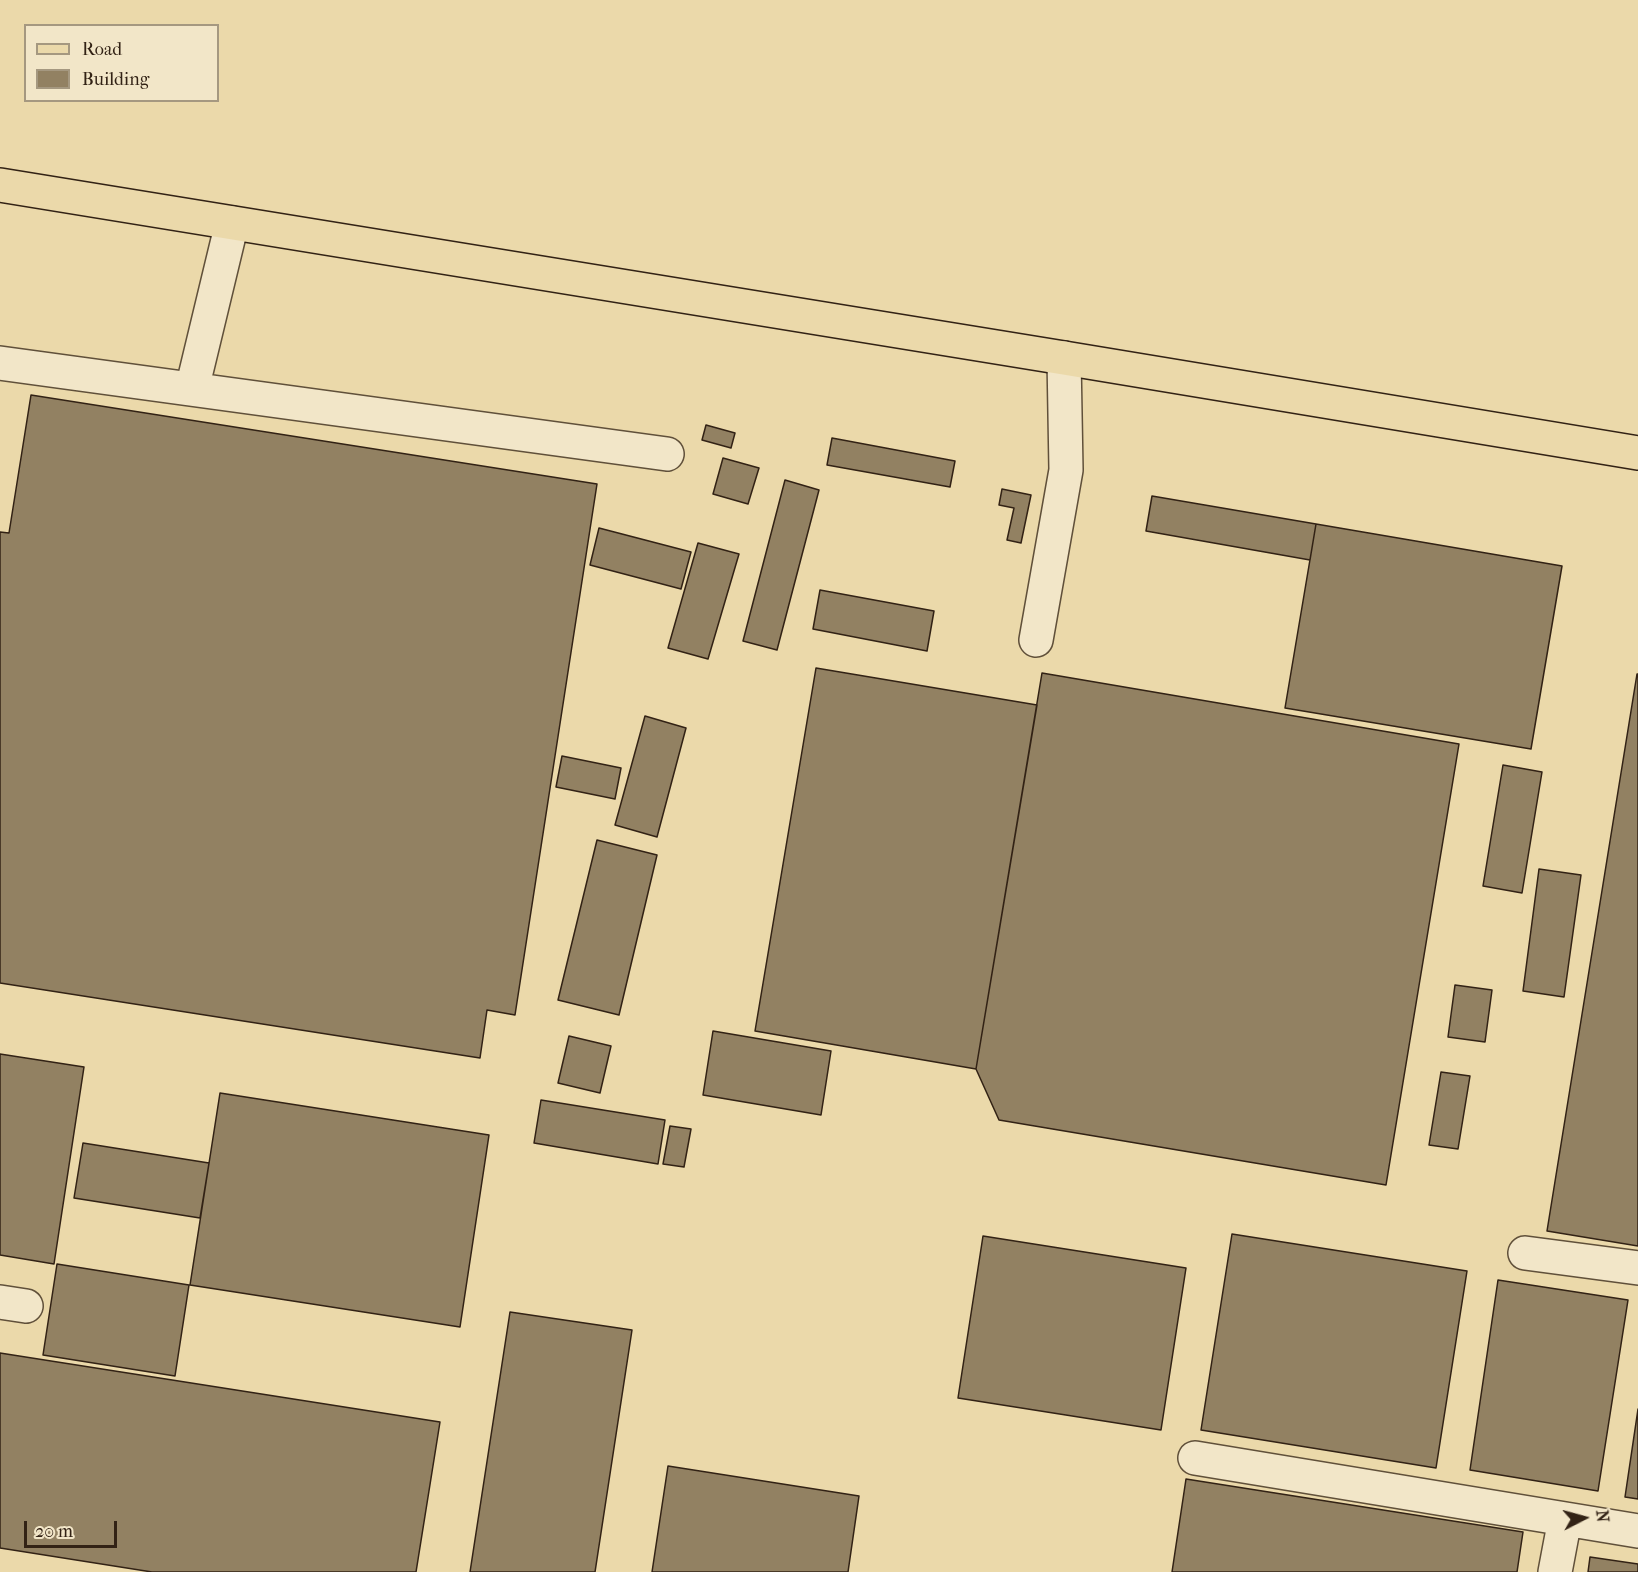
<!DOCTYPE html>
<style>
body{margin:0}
#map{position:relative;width:1638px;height:1572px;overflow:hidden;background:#ebd9aa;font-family:"IM FELL French Canon",serif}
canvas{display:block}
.legend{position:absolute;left:24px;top:24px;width:195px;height:78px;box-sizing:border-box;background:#f2e6c8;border:2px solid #a59880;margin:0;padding:8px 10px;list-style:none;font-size:18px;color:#322215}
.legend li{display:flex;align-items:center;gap:12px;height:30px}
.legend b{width:30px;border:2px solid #a59880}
.north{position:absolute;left:1554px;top:1488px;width:60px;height:60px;-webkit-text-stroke:4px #f2e6c8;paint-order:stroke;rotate:84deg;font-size:16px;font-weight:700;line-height:24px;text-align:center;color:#322215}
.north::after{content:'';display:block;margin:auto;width:21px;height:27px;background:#322215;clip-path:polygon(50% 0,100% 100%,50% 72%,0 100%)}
.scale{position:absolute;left:24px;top:1521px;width:93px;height:27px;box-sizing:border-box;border:3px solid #322215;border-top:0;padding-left:8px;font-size:18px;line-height:21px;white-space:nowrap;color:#322215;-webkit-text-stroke:4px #f2e6c8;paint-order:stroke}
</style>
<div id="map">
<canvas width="1638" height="1572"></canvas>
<ul class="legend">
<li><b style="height:8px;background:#ebd9aa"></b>Road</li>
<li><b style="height:16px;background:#928162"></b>Building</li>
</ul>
<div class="north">N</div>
<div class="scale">20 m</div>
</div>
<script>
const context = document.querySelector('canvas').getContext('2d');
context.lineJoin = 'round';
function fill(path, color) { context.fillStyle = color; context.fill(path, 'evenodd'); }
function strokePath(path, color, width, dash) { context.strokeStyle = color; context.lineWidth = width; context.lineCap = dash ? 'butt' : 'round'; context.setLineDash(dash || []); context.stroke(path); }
const building = new Path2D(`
 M31,395L597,484L515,1015L487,1010L480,1058L0,983V532L9,533Z
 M706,425L735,433L731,448L702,440Z
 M832,438L955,461L950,487L827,465Z
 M723,458L759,468L748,504L713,494Z
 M785,480L819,490L777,650L743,641Z
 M1002,489L1031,495L1021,543L1007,540L1014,508L999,505Z
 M1152,496L1316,524L1310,560L1146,531Z
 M1316,524L1562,566L1531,749L1285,708Z
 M599,528L691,552L681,589L590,565Z
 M698,543L739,554L708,659L668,648Z
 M820,590L934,611L927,651L813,629Z
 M816,668L1037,705L976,1069L755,1031Z
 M1042,673L1459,744L1386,1185L999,1120L976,1069Z
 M1637,674H1638V1246L1547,1231Z
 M645,716L686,728L657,837L615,825Z
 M562,756L621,768L615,799L556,787Z
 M1503,765L1542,772L1522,893L1483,886Z
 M597,840L657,855L619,1015L558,1000Z
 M1539,869L1581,875L1564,997L1523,991Z
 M1455,985L1492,990L1485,1042L1448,1037Z
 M713,1031L831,1051L821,1115L703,1095Z
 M569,1036L611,1046L600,1093L558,1083Z
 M0,1054L84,1067L54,1264L0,1255Z
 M1441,1072L1470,1076L1458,1149L1429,1145Z
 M220,1093L489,1135L460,1327L190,1285Z
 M541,1100L665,1120L658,1164L534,1143Z
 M670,1126L691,1129L684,1167L663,1164Z
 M83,1143L209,1163L200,1218L74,1198Z
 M1232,1234L1467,1271L1436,1468L1201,1430Z
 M983,1236L1186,1268L1161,1430L958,1398Z
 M57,1264L189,1285L175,1376L43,1355Z
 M1498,1280L1628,1300L1598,1491L1470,1470Z
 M510,1312L632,1330L595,1572H470Z
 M0,1353L440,1422L416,1572H152L0,1548Z
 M1638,1409V1499L1625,1497Z
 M668,1466L859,1496L848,1572H652Z
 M1186,1479L1523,1532L1517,1572H1172Z
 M1590,1557L1638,1564V1572H1588Z`);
fill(building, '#928162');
strokePath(building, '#322215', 1.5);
const minor = new Path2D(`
 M0,363L667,454
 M192,389L232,223
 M1036,640L1066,470L1064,358
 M1525,1253L1638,1268
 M0,1302L26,1306
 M1195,1458L1638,1531
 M1555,1572L1565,1519`);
const major = new Path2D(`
 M0,185L1064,358L1638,453`);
strokePath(minor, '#60503a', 36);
strokePath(major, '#322215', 36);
strokePath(minor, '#f2e6c8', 33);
strokePath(major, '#ebd9aa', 33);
</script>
